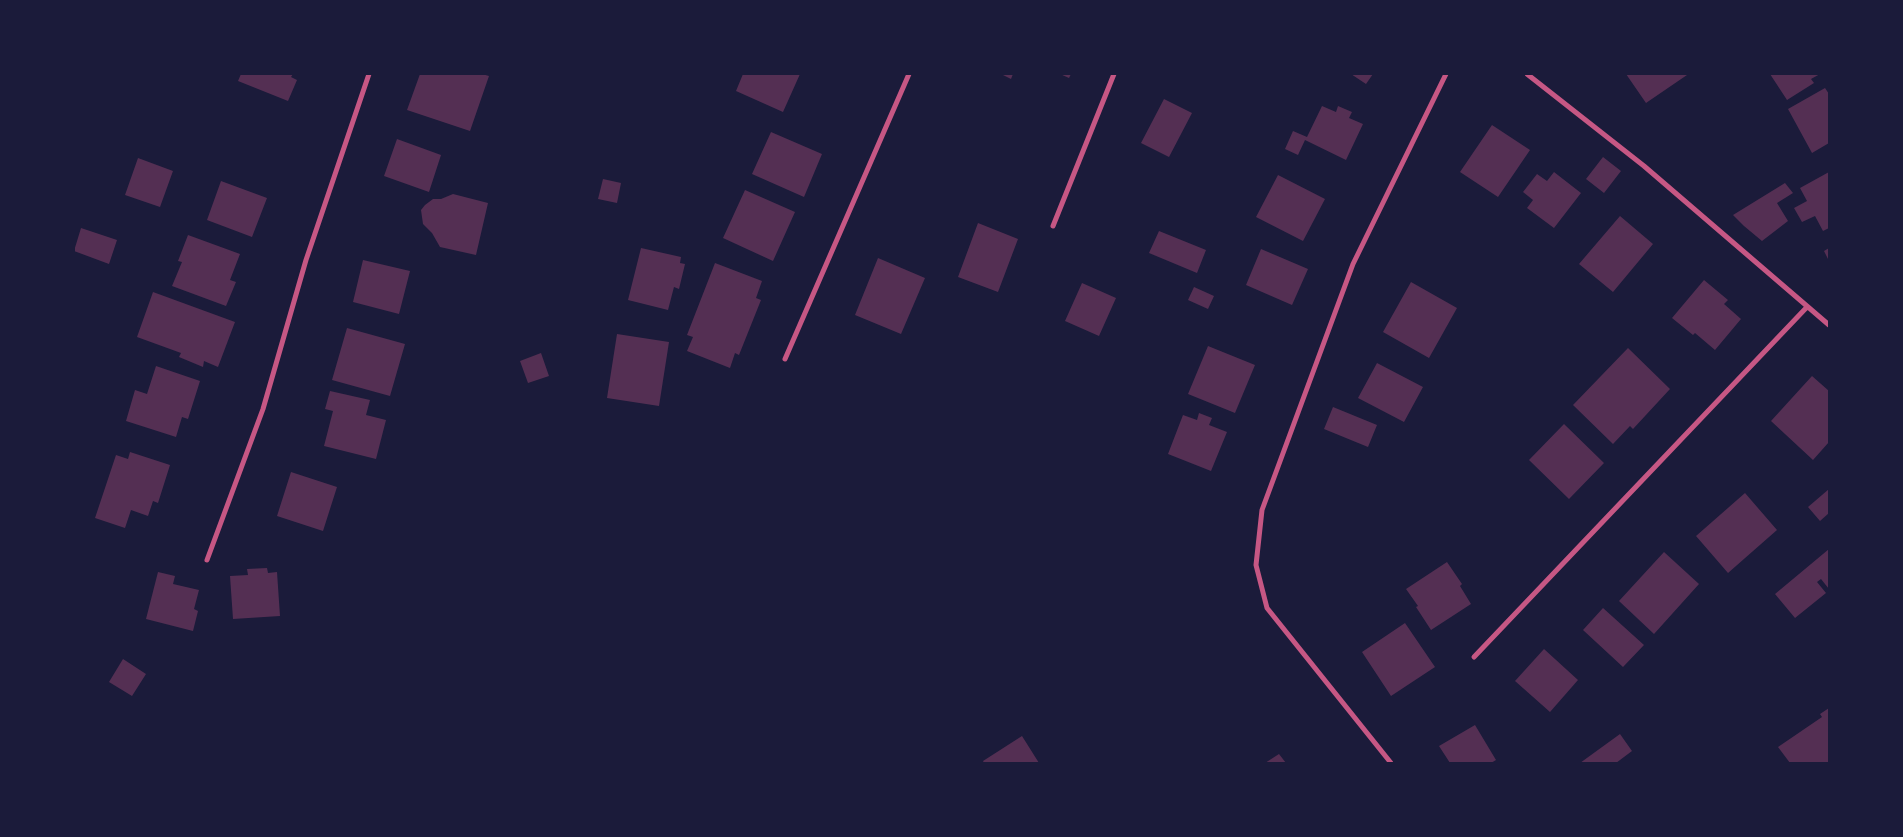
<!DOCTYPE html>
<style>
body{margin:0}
#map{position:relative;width:1903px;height:837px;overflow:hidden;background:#1b1b3a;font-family:Ubuntu,sans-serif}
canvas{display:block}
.frame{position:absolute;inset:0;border:75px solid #1b1b3a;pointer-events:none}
</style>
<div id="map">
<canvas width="1903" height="837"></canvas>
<div class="frame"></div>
</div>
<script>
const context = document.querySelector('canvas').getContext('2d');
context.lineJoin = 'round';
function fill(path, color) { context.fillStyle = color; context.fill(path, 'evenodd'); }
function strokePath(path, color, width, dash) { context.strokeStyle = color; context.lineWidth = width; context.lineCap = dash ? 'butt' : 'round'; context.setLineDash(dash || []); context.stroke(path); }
fill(new Path2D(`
 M241,74H293L291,77L297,80L288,101L238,81Z
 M420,74H482L489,76L470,131L407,110Z
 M743,74H800L783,112L736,91Z
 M1001,74H1013L1011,79Z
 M1060,74H1071L1069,78Z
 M1351,74H1373L1366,84Z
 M1626,74H1686L1687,75L1646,103Z
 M1770,74H1820L1811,79L1814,83L1787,100Z
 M1825,88L1829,94V143L1812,153L1788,109Z
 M1164,99L1192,113L1169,157L1141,143Z
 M1322,106L1336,112L1338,106L1352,112L1349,118L1363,124L1346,160L1305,140L1298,155L1285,149L1293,131L1307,137Z
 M1492,125L1530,150L1498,197L1460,172Z
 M771,132L822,154L804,197L752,174Z
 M397,139L441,155L429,192L384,176Z
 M1603,157L1621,171L1604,193L1586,179Z
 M138,158L173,171L160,207L125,195Z
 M1554,172L1581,193L1554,228L1527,208L1533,200L1523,192L1537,174L1547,181Z
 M1829,172V228L1823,231L1815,216L1802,222L1794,208L1807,201L1800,188Z
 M1278,175L1325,199L1303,241L1256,217Z
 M603,179L621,183L617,203L598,199Z
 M221,181L267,198L252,237L207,220Z
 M1785,183L1793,193L1777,203L1788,221L1762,241L1744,226L1733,215Z
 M745,190L795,212L773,261L723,238Z
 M453,194L488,203L476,255L440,247L432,233L423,224L421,210L425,205L433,199H441Z
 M1620,216L1653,244L1613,292L1579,264Z
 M978,223L1018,239L998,292L958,277Z
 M81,228L117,240L109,264L74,251Z
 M1159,231L1206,250L1197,273L1149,253Z
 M188,235L240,254L230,280L236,282L226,306L172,286L182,262L178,261Z
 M641,248L681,257L680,263L685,264L679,289L674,287L668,310L628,300Z
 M1829,248V261L1824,251Z
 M1261,249L1308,269L1292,305L1246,285Z
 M878,258L925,278L901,334L855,315Z
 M363,260L410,271L399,314L353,302Z
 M715,263L762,281L756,298L761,300L739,355L735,353L730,368L687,351L693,337L687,335Z
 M1704,280L1728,300L1724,304L1741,319L1715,350L1695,333L1693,335L1672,318Z
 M1411,282L1457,308L1429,358L1383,332Z
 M1082,283L1116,298L1099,336L1065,321Z
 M1194,287L1214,296L1208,309L1188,300Z
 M153,292L235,322L218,367L204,361L203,367L179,357L181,353L137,337Z
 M347,328L405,344L390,396L332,380Z
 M617,334L669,342L659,406L607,398Z
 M1208,346L1255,365L1235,413L1188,394Z
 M1628,348L1670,389L1633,429L1630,426L1613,444L1573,405Z
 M541,353L549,376L528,383L520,361Z
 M1377,363L1423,387L1404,422L1358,398Z
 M156,366L200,381L188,419L182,417L176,437L126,421L135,390L147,394Z
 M1812,376L1829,391V442L1813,460L1771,421Z
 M330,391L370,400L366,415L386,420L376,459L324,446L333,411L325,409Z
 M1333,407L1377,425L1368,447L1324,429Z
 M1199,413L1212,418L1209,425L1227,432L1211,471L1168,454L1183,415L1197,420Z
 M1564,424L1604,463L1569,499L1529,460Z
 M130,452L170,465L158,503L153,501L148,516L131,510L125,528L95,518L116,455L128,459Z
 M291,472L337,487L323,531L277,516Z
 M1829,489V513L1820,521L1808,507Z
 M1745,493L1777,530L1728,573L1696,536Z
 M1829,549V589L1821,579L1817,582L1826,593L1795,618L1775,594Z
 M1664,552L1699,584L1654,634L1619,601Z
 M1447,562L1462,584L1460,586L1471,604L1431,630L1416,607L1418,606L1406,589Z
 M267,568L268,573L277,572L280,616L233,619L230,576L248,575L247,569Z
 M158,572L175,576L173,584L199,590L194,609L198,611L193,631L146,619Z
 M1603,608L1644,645L1623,667L1583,630Z
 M1405,623L1435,667L1391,696L1362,652Z
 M1544,649L1578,680L1550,712L1515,681Z
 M123,659L146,674L132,696L109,682Z
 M1829,708V763H1790L1778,747L1822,717L1820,714Z
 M1475,725L1496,760L1491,763H1450L1439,746Z
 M1620,734L1632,751L1616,763H1580Z
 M1022,736L1039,763H984L983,761Z
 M1279,754L1286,763H1265Z`), '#542f53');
strokePath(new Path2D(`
 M1527,74L1644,166L1829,325
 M1053,226L1114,74
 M785,359L909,74
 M207,560L263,409L306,260L369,74
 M1474,657L1807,307
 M1391,763L1267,608L1256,565L1262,510L1353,264L1446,74`), '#c65784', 5);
</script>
